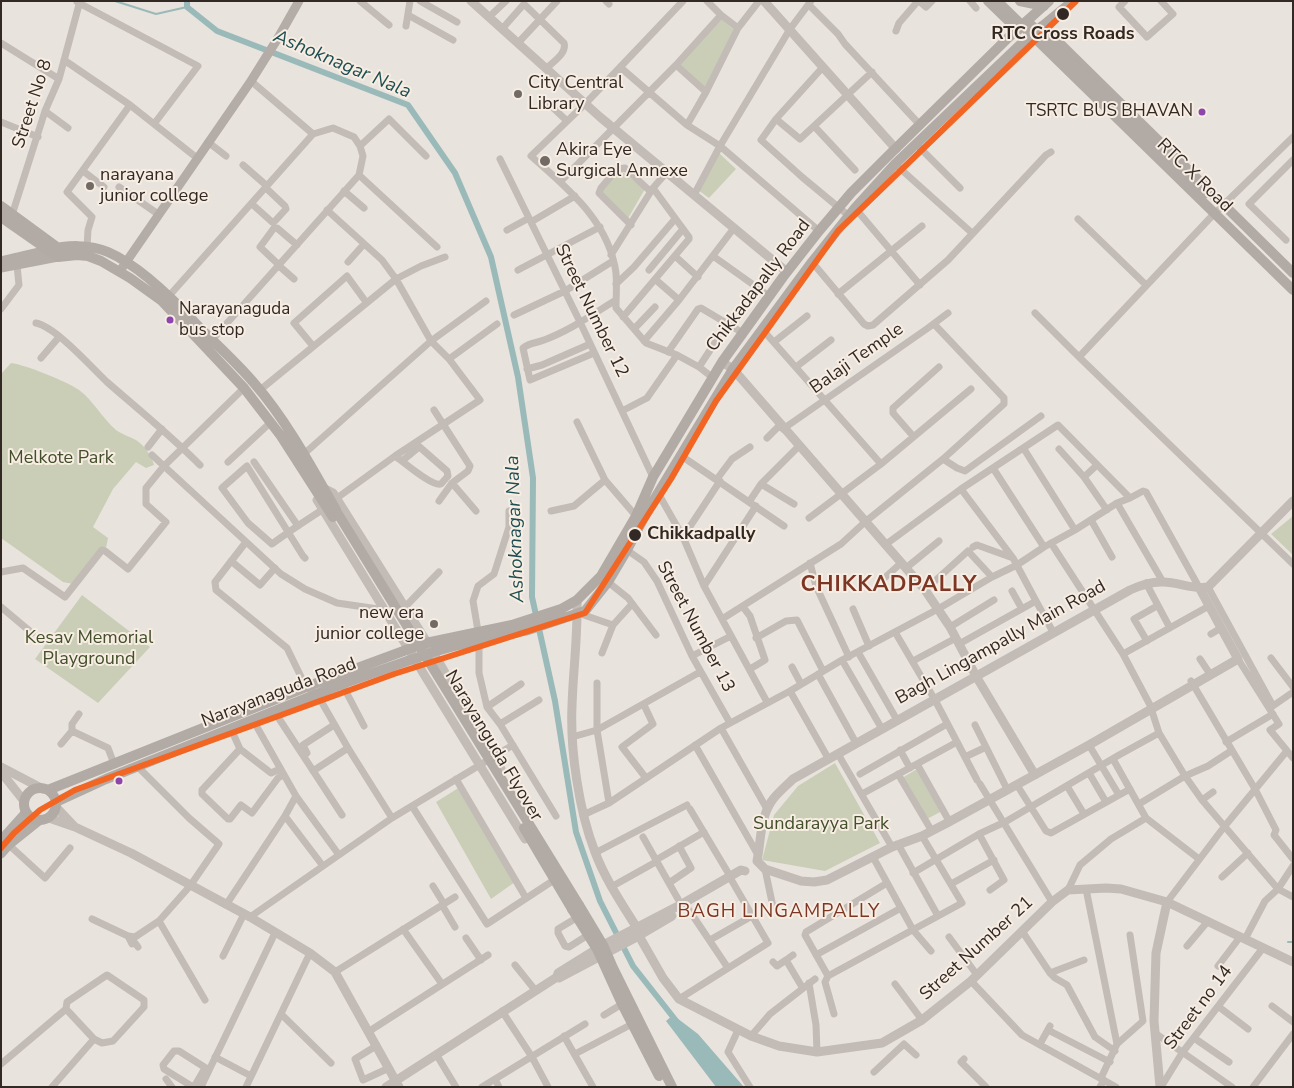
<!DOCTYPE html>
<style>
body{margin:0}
#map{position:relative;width:1294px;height:1088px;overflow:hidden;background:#e9e3dd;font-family:"Nunito Sans",sans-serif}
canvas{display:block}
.frame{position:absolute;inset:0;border:2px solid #322925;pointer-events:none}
</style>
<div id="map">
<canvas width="1294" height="1088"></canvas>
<div class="frame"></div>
</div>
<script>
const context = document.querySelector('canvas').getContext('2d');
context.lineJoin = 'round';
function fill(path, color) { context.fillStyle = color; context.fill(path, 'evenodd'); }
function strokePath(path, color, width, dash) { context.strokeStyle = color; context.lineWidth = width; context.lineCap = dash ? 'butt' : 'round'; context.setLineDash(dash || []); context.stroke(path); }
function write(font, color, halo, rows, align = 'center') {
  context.font = font + ' "Nunito Sans",sans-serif'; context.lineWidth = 4; context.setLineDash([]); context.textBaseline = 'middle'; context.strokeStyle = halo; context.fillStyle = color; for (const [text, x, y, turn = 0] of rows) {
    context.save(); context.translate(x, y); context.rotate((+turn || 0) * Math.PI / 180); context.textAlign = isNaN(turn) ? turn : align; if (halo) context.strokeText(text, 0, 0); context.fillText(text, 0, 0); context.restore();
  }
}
fill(new Path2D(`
 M721,19L736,31L706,88L679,65Z
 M719,153L736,169L709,198L698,190Z
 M620,170L645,189L627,220L599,189Z
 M11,363C26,365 66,381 79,390C93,400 102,418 116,430C123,435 129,436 136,440C144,445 152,456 154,465L146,468L136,462L113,489L93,527L108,538L106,548L73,584L63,582L1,538V374Z
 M1293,516V555L1271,534Z
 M82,595L150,647L98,703L35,659Z
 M835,763L880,843L825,871L762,860L774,815L798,786Z
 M917,769L942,811L927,819L902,778Z
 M460,787L515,882L491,899L436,802Z`), '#caceb7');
fill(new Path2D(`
 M673,1015L698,1034L744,1087H716L666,1021Z`), '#9abab9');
strokePath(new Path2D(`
 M115,1L156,14L187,7
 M1288,942H1293`), '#9abab9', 2);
strokePath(new Path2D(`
 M187,1V7L217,31L408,105L455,173L491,257L518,377L533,478L532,597L555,701L576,832L600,901L633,966L677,1022`), '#9abab9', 6);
strokePath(new Path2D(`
 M360,1L389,25
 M420,1L457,22
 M606,1L609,4
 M683,1L586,103L531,156C568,189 609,221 616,273C617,285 616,297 616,308L646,343L677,355L699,367L712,377
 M707,1L721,15L738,28
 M919,1L926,7L932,1
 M970,1L976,8
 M1125,1L1119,7L1147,37L1173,14L1161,1
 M77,2L198,66L154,124
 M809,5L838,34L845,44L920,125
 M408,15L453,40
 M489,17L506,1
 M406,26L410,1
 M502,29L524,4L564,43C567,53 554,61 547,68
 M896,31L899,23L918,1
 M1,43L59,79
 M518,43L557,1
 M64,60L130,105L197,158
 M676,65L706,92
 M620,67L687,125L720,146L819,231
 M823,67L776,119L761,140L802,177L849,216
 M251,81L313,134
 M548,103L567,121
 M45,111L68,128
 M776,119L800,139L872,72
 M1,122L38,137
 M687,125L706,92L738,28L759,1
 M814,126L855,170
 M208,142L226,156
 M916,144L960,188
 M360,146L389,119L426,156
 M500,159L580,322L653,477
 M895,164L972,233
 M243,165L267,186
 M83,171L104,187
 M359,175L437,247
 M560,182L676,65L721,15
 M119,187L158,214
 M344,191L364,208
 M694,195L720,146L790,29L811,1
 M252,204L272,222L275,221L286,209L285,206L266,188
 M855,208L920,285
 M327,210L382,260L396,279L431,341L449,359L480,400L395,456L337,498
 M12,215L45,111L59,79L80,1
 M1078,219L1146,285
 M531,222L575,196
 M631,225L599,193L601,188L617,169L625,168L651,192
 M507,230L529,218
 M1286,240L1249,204L1293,160
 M87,247L88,230L92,217L67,192L130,105
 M611,255L653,188L667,172
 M675,256L698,277
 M713,256L769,296
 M348,262L364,244
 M812,262L864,324L868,326L873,325L948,260L1046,155L1051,152
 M278,265L294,279
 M279,265L260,247L274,228H277L297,245
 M518,270L600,227
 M649,270L683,229
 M656,280L679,300L734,228
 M616,284L634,267L675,219
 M838,294L922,226
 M169,296L313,134L333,128L354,137L360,146L363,156L359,175L212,340
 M1,309L19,285L17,265
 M1035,313L1079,357L1293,564
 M514,315L565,291L613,261
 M623,317L689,239V237L653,188
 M36,323C56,327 91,367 107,382C138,409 170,435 200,465
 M634,329L655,307
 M762,329L881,464
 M644,341L679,300
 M774,342L807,316
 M313,346L294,323L347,276L366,302
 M668,352L698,309L701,308L743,333
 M594,353L530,380L523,348C529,343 537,343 544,340C569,331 593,314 616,300
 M1079,357L1212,216L1293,137
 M41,358L59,337
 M449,359L497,324
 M699,367L718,338
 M796,367L831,340
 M527,369L542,365L590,344
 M260,390L396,279L421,266L445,257
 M434,410L470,466L468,471L452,483L439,501
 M622,411L647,398L677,355
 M577,422L605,480L636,516
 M783,429L928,328L948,313
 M913,436L893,413V408L939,367
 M767,438L780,425
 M148,447L162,429
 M1024,449L1075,530
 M1059,449L1084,477L1097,465
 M305,453L431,341L486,301
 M152,455L281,574L305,589L337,603L385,610
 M680,455L784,526
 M395,456C404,462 432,487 441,484L448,476L447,471L415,443
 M943,459L957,468L965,471L1041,416
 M402,461L419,447
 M228,462L271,422
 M254,462L298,526
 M993,468L1044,547
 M1084,477L1107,510
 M717,479L732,459L750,447
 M452,483L476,511
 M761,484L794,504
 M658,493L683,537L704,586L767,702
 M749,502L761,484L799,446
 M1117,503L1163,582
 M551,511L574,506L605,480
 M809,518L881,464L971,389
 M1091,520L1112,557
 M683,537L720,481
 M246,542L215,582L216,590L287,648L306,687L317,694L348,748L392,818
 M1051,543L1123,654L1150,705L1159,733L1185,776L1202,800L1278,889L1293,897
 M885,545L961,489L1058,425L1130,498L1143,491L1146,492L1200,589
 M973,547L977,545L1013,558
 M627,550L644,562L657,581L692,656L730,723
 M305,558L303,556L247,466L222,488L248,523L272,544C288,532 305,521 322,510
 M231,561L260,585L275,568
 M810,563L816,586L849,657
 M906,568L939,541
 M1,572L23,568L65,597L102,550L105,551L128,569L166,522L146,504V488L164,466L244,388
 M608,582L628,598L656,635
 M880,582L901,563
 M1146,583L1170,628
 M704,586L756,506
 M1208,587L1273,706
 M925,590L968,551L992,577
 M1012,591L1022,609
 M1036,601L1053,632
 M1,607L32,633
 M743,607L750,616L765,660L750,669
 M404,608L439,572
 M853,609L869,646
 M578,613L613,625
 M722,619L841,544L865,522L943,459L1004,404V398L934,324
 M950,627L994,600
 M478,631L473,601L478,586L494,574L509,527V511
 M895,632L935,700L977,780
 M1211,634L1221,628
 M756,638L786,621L797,620L823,671
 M479,641V673L487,707L500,724L556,816
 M1147,641L1134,619L1157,606
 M959,644L1036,601L1013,558L961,489
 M858,652L897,720
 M602,653L613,625L632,604
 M1123,654L1209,606
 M692,656L731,636
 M1271,658L1293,687
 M1200,659L1208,671
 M1238,659L1279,724L1270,730L1293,758
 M842,660L882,729
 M913,661L956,638
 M792,667L801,684
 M818,674L856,743
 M1191,681L1255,789L1276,830L1274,835L1293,859
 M597,683V730L609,803
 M342,684L364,726
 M790,691L828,758
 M644,705L653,724L622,747L646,778
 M487,707L521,684
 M1270,708L1293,692
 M274,711L342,815
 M253,720L296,796L339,855
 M500,724L539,700
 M975,725L1006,787
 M721,728L767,809
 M231,729L240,749L202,790V794L228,819H230L241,805L252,813L278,778L283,775
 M72,731V724L79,714
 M572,737L597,730L700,672
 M1226,742L1273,714
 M61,744L72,731L108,748L114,764
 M695,745L758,855
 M1089,745L1119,795
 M240,749L271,773L280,769
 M900,750L910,768
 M307,753L303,745L334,725
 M838,754L892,847
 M965,757L986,747
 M1113,759L1146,818L1199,859
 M917,764L948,819
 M313,771L348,748
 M1089,773L1106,802
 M860,774L947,724
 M898,774L930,828
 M456,779L526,898
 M980,784L1052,902
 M1017,785L1046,831L1051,833L1130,789
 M1067,786L1084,814
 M862,794L957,742
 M1202,800L1213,792
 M1139,804L1185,776L1208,766L1231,751
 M412,806L487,924L551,882
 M690,809L730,876
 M583,815L609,803L721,728L790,691L842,660L938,609L992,577L1017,565L1044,547L1075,530L1117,503L1130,498
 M285,816L323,866
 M979,834L1004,880L990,890
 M643,837L678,899
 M9,845L45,878L70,848
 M899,846L938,916
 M595,853L687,805
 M873,857L913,930L931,951
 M656,860L704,832
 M765,869L773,907
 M913,873L979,834L1005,822L1119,755L1159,733
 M1222,877L1248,853
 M669,883L691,868L679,846
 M951,884L994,860
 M433,886L444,904
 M611,887L654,863
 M1086,889L1117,1044
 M1068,890L1080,865L1111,839L1146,818
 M1167,902L1224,827L1286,752
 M226,905L285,816L296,796
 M442,905L455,927
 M687,907L728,968
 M250,917L392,818L513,745
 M578,917L558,929V933L565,946L569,947L588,935
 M92,919L128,936L135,937L159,921L190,886L219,844L189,818L137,766
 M159,921L205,1000
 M403,929L442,984
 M1022,931L1050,973L1055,978L1067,985L1095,1037L1115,1051
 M128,936L132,944L135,943L138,947
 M949,937L977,975
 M466,938L481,960
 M1245,939L1265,901L1278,889L1293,866
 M710,940L752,916
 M1187,946L1208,921
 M793,955L786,960L802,987
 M816,955L901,908
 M223,956L244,914
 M773,962L777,966L786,960
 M515,965L535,990
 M1218,966L1240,937
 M335,972L455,897
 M1050,973L1084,960
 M828,976L805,935L806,932L887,883
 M971,981L1022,1035L1116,1087
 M809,983L816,1025L817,1052
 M895,984L922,1020
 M679,999L768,943L732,881
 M1272,1006L1293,1022
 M1219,1007L1248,1029
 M66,1009L94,1039
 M502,1011L532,1057L548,1087
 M281,1014L331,1063
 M834,1014L825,982L828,976L962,903L922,836
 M604,1015L622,1004
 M738,1030L728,1052L750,1087
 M1048,1030L1110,1062
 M368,1032L488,955
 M1155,1033L1232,1087
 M564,1036L593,1087
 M751,1036L770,1014L815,979
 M1194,1038L1229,1062
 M1040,1044L1050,1026
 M376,1046L355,1059L363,1080L389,1068
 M436,1054L456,1087
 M575,1054L632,1024
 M215,1057L251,1076
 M964,1059L961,1062L986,1087
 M1,1064L66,1009L67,1002L107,975L144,1000V1007L113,1041L102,1043L94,1039L52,1087
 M874,1072L904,1044L916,1055
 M1101,1078L1117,1044L1143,1021L1130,935
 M166,1079L172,1087
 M495,1079L499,1087
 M193,1087L164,1069L163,1065L174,1051H179L209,1070
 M194,1087L205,1068
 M201,1087L275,933
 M246,1087L310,953
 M482,1087L585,1024
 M1100,1087L1104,1080
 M1161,1087L1182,1053L1263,948
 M1253,1087L1293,1034`), '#c2bbb6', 7);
strokePath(new Path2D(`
 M471,1L600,117L787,272
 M764,1L896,149
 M722,362L733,369L925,590L950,627L976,676L1035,775
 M325,489L333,493L433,652L501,769
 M317,500L525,839
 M577,600C578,636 573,671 572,706C570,750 579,811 595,852C605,879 622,904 637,928
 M1,767L43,789
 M1,772L24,801
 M57,808L74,826
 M49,818L75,827L131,853L250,917L310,953L335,972L399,1087
 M757,861C761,841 760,819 771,802C776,794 786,786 793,779L1130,590C1141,585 1150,582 1161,582C1177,581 1192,590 1208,587L1293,501
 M757,861L765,869L801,881L814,882L827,880L892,847L922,836L947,823L1089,745L1238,659L1200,589
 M639,936L663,978L679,999L751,1036L779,1046L817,1052L882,1043L922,1020L971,981L1052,902L1068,890L1106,888L1121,889L1167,902L1293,962
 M559,978L633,939L672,916
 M386,1087L557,977L558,973L603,945L682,904L741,870L745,871
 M1160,1087L1154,1021L1156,953L1167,902`), '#c2bbb6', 9);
strokePath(new Path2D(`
 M1,261L48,250
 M1,268L58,257
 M122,268L251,81L278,38L299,1
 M1,840L26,812
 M1,854L9,845L39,821`), '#b3aca7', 9);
strokePath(new Path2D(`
 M988,1L1018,30
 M1020,1L1044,6
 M1042,26L1293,273
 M1,206L61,250
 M1,217L58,257L77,255L88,256L101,261L130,278L162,301L244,388L281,436L333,517
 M48,250C66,245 90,244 108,252C138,265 175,301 198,326C217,345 237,363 254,383C287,421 311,466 336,510
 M24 804a16 16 0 1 1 32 0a16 16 0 1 1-32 0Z
 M48,790L306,687L409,649L426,643L512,625L561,609L577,600L601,576L636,516L653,477L722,362L783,277L819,231L851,193L891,153L1009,37L1049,1
 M56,802L106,779L342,684L433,652L458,645L528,630L585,611L608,582L627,550L649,508L733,369L812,262L855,208L895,164L1023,42L1073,1
 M579,905L603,945L613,968L672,1087
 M572,909L597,949L622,1004L659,1076`), '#b1aaa5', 10);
strokePath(new Path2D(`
 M997,1L1293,290
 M1029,23L1134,123L1204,194
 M338,514L579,905
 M524,828L572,909`), '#b1aaa5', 10);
strokePath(new Path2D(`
 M1,848L14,833L40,810L75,790L394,674L585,613L671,479L716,401L838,231L1076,1`), '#f26522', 6);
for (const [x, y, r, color] of [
 [1063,14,7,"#322925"],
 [518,94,5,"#726a65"],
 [1202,112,4.5,"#8e44ad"],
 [545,161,6,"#726a65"],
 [90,186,5,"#726a65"],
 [170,320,4.5,"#8e44ad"],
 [635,535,7,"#322925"],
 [434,624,5,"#726a65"],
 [119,781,4.5,"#8e44ad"]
]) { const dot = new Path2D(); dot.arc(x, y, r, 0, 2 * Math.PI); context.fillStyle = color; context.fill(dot); strokePath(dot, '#f7ede3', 2); }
write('17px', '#322925', '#f7ede3', [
 ["TSRTC BUS BHAVAN",1193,112],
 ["Narayanaguda",179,310,"left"],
 ["bus stop",179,331,"left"]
], 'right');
write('bold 18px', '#322925', '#f7ede3', [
 ["RTC Cross Roads",1063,35],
 ["Chikkadpally",647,535,"left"]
]);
write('18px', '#322925', '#f7ede3', [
 ["City Central",528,84],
 ["Library",528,105],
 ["Akira Eye",556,151],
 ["Surgical Annexe",556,172],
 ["narayana",100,176],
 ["junior college",100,197],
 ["new era",424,614,"right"],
 ["junior college",424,635,"right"]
], 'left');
write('18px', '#322925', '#f7ede3', [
 ["Street No 8",33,104,-72],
 ["RTC X Road",1194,176,44],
 ["Chikkadapally Road",759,286,-53],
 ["Street Number 12",591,311,64],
 ["Balaji Temple",857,359,-35],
 ["Street Number 13",695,627,62],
 ["Bagh Lingampally Main Road",1001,643,-29],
 ["Narayanaguda Road",279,693,-21],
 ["Narayanguda Flyover",493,746,59],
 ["Street Number 21",977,949,-42],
 ["Street no 14",1199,1008,-53]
]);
write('18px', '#424f2a', '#f7ede3', [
 ["Melkote Park",61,459],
 ["Kesav Memorial",89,639],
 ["Playground",89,660],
 ["Sundarayya Park",821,825]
]);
write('italic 19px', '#1d4e51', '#f7ede3', [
 ["Ashoknagar Nala",342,65,23],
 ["Ashoknagar Nala",516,529,-92]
]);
context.letterSpacing = '1px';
write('19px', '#7c3623', '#f7ede3', [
 ["BAGH LINGAMPALLY",779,912]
]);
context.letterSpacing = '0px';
context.letterSpacing = '1px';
write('bold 22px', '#7c3623', '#f7ede3', [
 ["CHIKKADPALLY",889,586]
]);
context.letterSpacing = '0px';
</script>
